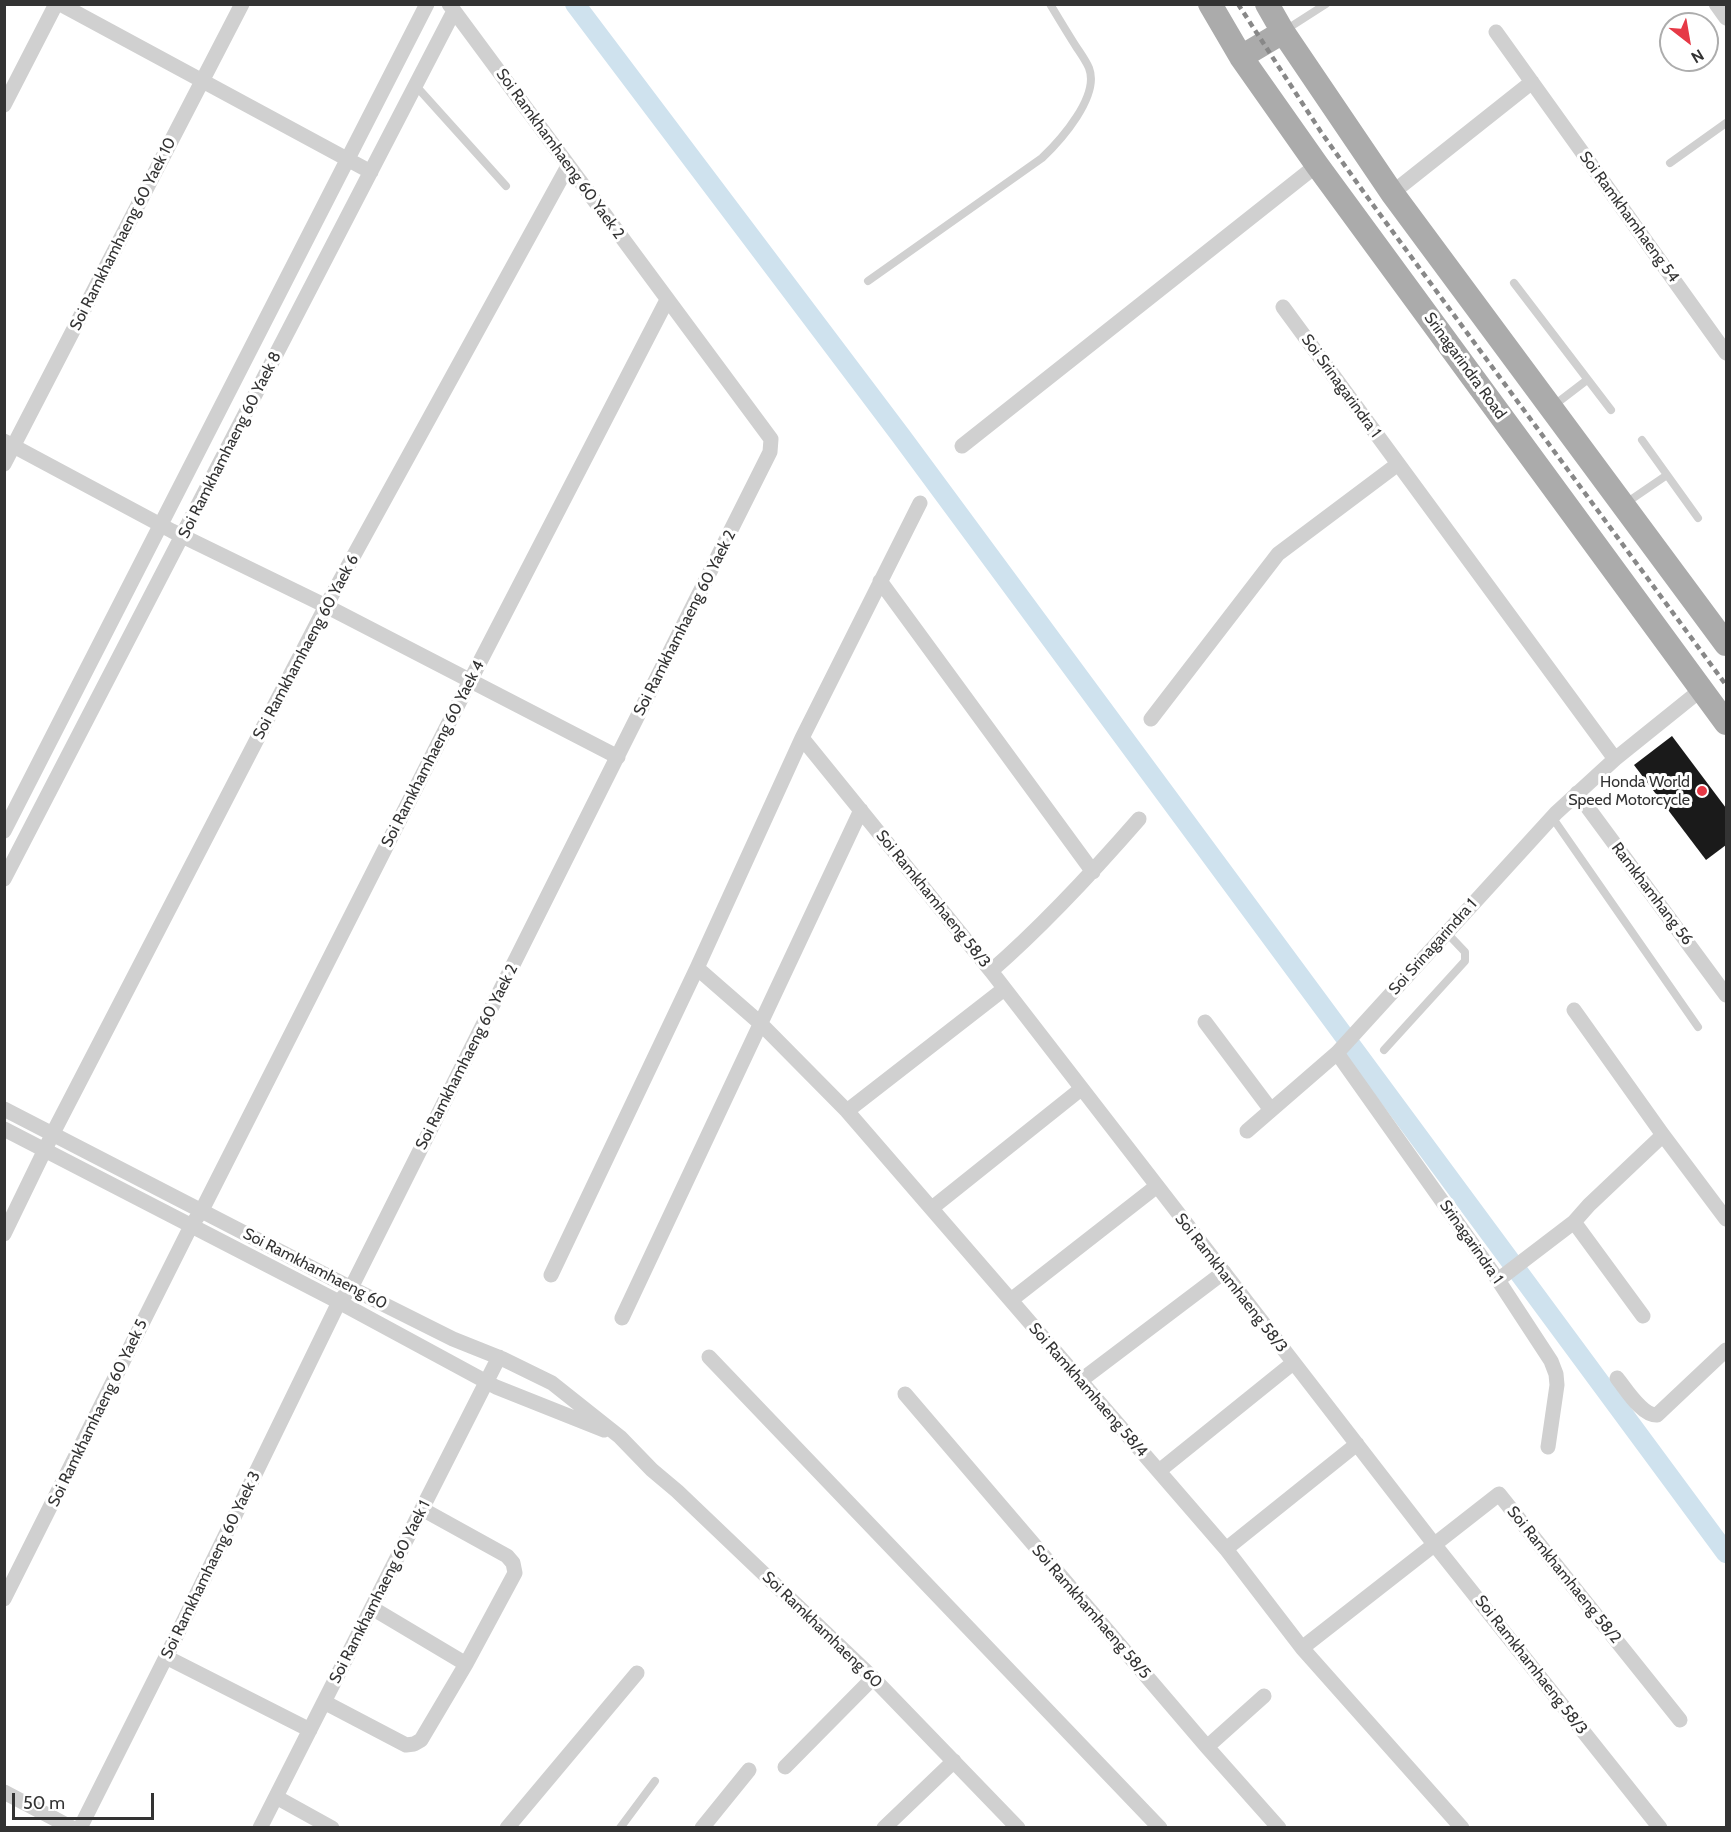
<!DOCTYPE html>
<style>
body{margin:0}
#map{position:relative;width:1731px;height:1832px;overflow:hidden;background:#fff;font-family:Cabin,sans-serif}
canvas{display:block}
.frame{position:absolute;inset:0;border:6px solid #333;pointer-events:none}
.north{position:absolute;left:1659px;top:12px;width:60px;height:60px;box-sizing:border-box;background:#fff;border:2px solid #adadad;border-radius:50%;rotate:149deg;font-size:16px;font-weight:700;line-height:24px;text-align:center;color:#333}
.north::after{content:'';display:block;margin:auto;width:21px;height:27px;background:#e63946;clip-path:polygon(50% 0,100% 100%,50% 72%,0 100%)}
.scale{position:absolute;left:12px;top:1793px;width:142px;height:27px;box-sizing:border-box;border:3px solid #333;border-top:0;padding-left:8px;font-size:18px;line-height:21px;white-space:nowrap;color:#333;-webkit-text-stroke:4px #fff;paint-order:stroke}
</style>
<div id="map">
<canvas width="1731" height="1832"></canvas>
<div class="frame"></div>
<div class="north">N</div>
<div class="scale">50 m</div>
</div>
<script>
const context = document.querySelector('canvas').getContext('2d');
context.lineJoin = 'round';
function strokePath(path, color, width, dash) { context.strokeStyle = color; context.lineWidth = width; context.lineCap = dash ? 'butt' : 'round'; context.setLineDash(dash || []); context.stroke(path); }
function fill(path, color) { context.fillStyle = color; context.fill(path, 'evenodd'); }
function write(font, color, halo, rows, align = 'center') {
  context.font = font + ' Cabin,sans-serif'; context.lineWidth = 6; context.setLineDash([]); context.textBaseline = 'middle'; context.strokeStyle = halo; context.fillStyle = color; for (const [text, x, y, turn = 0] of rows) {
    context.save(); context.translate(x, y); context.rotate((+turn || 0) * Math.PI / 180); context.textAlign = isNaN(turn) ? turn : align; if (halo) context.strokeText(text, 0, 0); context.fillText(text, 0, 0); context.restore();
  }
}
strokePath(new Path2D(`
 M575,4L901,436L1726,1553`), '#cfe2ee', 20);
fill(new Path2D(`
 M1672,736L1726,808V845L1706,860L1634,765Z`), '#1a1a1a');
strokePath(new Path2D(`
 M1287,29L1326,4
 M416,86L506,186
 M1670,163L1726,123
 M868,281L1042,158C1061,140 1100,96 1089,68C1086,61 1081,54 1077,48C1068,34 1059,19 1050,4
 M1514,283L1611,410
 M1553,406L1587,380
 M1642,440L1698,518
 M1626,503L1667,475
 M1552,817L1698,1027
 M1384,1050L1465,961V952L1446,932
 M620,1828L655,1781`), '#d0d0d0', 8);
strokePath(new Path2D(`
 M60,4L371,172
 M1716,4L1726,18
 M1496,32L1726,353
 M4,105L56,4
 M1392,193L1532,82
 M1283,307L1615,759
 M4,441L172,531L326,606L618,757
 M962,446L1317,165
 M4,464L242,4
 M880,581L1093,872
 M1151,719L1278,554L1398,464
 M802,738L991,971L1434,1544L1660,1828
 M1577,793L1726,995
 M4,831L427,4
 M4,879L454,11
 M697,968L760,1023L847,1111L1226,1549L1302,1648L1462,1828
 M991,971C1045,924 1092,873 1139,819
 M1574,1010L1663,1135L1726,1219
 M1205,1022L1271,1110
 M1337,1053L1498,1280L1551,1361L1556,1374L1557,1385L1548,1447
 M4,1109L351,1288L453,1339L503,1359L552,1383L620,1437L652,1470L677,1491L873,1678L1018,1828
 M847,1111L1004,989
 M4,1129L339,1302L496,1387L604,1430
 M1247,1131L1337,1053L1556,813L1615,759L1702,689
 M932,1208L1081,1089
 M1574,1222L1643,1316
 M4,1234L53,1133L326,606L568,166
 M551,1275L697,968L802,738L920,503
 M1498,1280L1574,1222L1589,1205L1663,1135
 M1011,1300L1157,1186
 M622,1318L861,810
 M709,1357L1160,1828
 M1617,1378C1626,1389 1642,1416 1657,1415L1726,1350
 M1080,1381L1224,1272
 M905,1394L1207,1747L1279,1828
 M1159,1471L1293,1363
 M1226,1549L1357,1444
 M4,1599L191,1226L202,1210L470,681L667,300
 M372,1608L466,1664
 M1302,1648L1499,1494L1680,1720
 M166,1657L310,1730
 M324,1702L406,1745L414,1744L421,1740L466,1664L515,1573L513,1563L507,1556L422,1509
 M1207,1747L1264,1696
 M785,1767L873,1678
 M4,1792L72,1828
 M276,1797L332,1828
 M80,1828L166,1657L339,1302L351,1288L770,452L771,439L449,4
 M260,1828L499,1357
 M507,1828L637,1673
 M702,1828L749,1770
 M884,1828L954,1761`), '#d0d0d0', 15);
strokePath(new Path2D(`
 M1210,4L1241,57L1317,165L1726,723
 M1267,4L1283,32L1392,193L1726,644
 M1241,57L1283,32`), '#ababab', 24);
strokePath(new Path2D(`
 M1238,4L1321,132L1365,194L1726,685`), '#888', 4.5, [6, 4.5]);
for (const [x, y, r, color] of [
 [1702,791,6,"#e63946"]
]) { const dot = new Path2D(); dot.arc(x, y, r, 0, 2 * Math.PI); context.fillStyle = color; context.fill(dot); strokePath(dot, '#fff', 2); }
write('16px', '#333', '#fff', [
 ["Soi Ramkhamhaeng 60 Yaek 2",560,154,54],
 ["Soi Ramkhamhaeng 54",1629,217,54],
 ["Soi Ramkhamhaeng 60 Yaek 10",123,234,-63],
 ["Srinagarindra Road",1465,366,54],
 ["Soi Srinagarindra 1",1341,386,54],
 ["Soi Ramkhamhaeng 60 Yaek 8",230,445,-63],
 ["Soi Ramkhamhaeng 60 Yaek 2",685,623,-63],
 ["Soi Ramkhamhaeng 60 Yaek 6",306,647,-62],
 ["Soi Ramkhamhaeng 60 Yaek 4",433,754,-63],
 ["Ramkhamhang 56",1652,894,53],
 ["Soi Ramkhamhaeng 58/3",933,899,51],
 ["Soi Srinagarindra 1",1433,947,-48],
 ["Soi Ramkhamhaeng 60 Yaek 2",467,1057,-63],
 ["Srinagarindra 1",1471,1242,55],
 ["Soi Ramkhamhaeng 60",315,1269,27],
 ["Soi Ramkhamhaeng 58/3",1231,1283,52],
 ["Soi Ramkhamhaeng 58/4",1088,1390,49],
 ["Soi Ramkhamhaeng 60 Yaek 5",98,1413,-64],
 ["Soi Ramkhamhaeng 60 Yaek 3",211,1565,-64],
 ["Soi Ramkhamhaeng 58/2",1564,1575,51],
 ["Soi Ramkhamhaeng 60 Yaek 1",380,1592,-63],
 ["Soi Ramkhamhaeng 58/5",1091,1612,49],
 ["Soi Ramkhamhaeng 60",822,1630,44],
 ["Soi Ramkhamhaeng 58/3",1531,1665,52]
]);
write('16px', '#333', '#fff', [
 ["Honda World",1690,782],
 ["Speed Motorcycle",1690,800]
], 'right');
</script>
